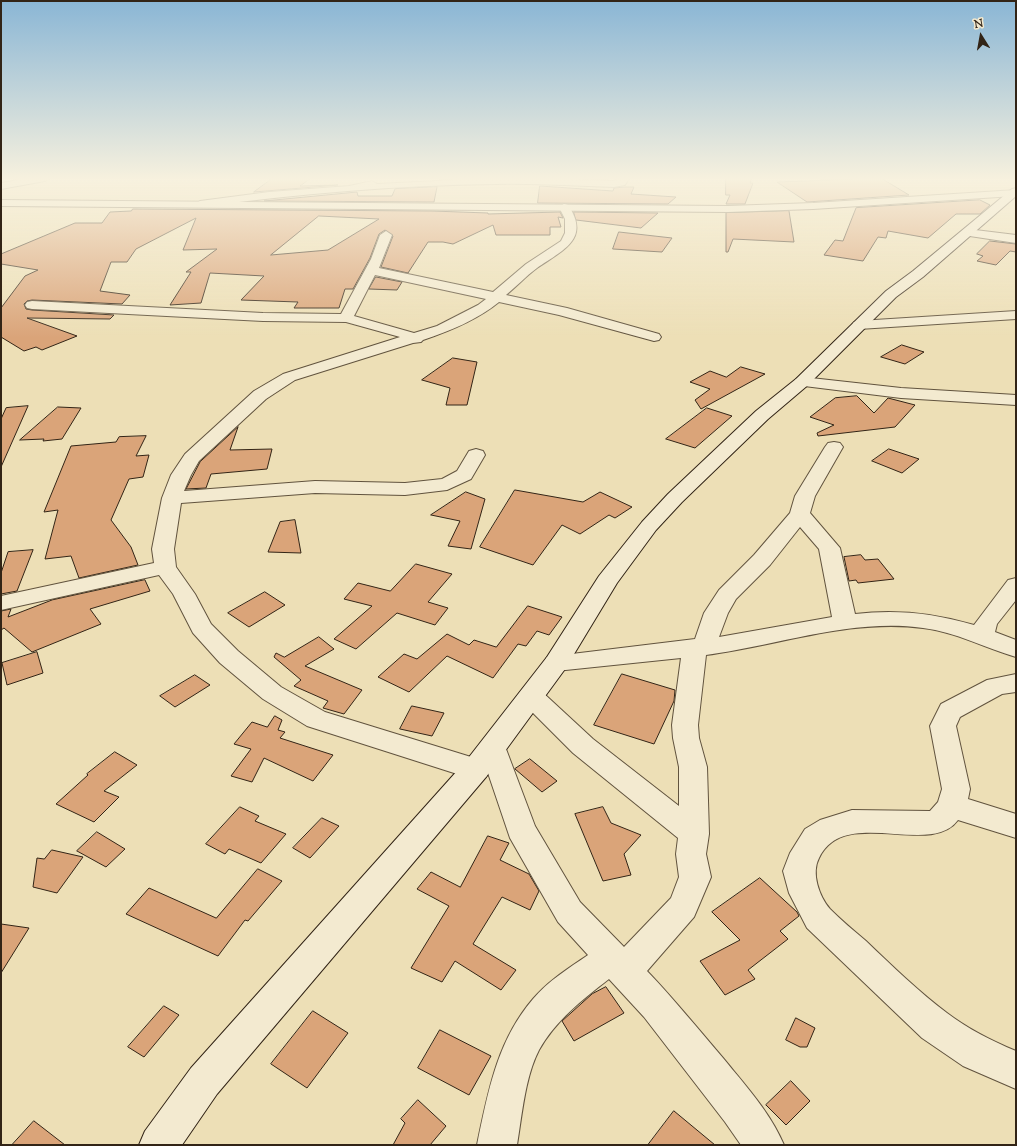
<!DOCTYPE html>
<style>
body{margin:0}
#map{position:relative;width:1017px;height:1146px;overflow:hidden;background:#eddfb6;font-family:"Sorts Mill Goudy",serif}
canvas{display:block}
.frame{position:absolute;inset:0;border:2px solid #322416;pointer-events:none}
.north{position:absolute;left:961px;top:16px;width:40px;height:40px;-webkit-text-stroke:3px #f3ead0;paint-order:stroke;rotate:349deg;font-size:11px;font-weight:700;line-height:16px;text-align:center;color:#322416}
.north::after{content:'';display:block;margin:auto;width:14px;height:18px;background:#322416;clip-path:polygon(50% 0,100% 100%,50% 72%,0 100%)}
</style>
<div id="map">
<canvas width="1017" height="1146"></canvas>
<div class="frame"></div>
<div class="north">N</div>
</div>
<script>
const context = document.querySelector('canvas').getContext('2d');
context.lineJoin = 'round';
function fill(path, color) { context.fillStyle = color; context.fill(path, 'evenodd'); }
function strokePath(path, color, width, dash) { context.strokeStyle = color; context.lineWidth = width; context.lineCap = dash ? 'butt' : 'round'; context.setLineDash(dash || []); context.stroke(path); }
const building = new Path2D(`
 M273,178H311L300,186L338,185L254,192Z
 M726,178H752L750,183H753L745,204H726L730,195H726Z
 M853,178H881L909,195L807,202L777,182L856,179Z
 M540,186L613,191L614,188L625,187H634L631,194L676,197L668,204L538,203Z
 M437,187L434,202L264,201L357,192L358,196H392L395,189Z
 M980,200L990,205L980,214H956L928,238L888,231L886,238L878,237L863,261L824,255L835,240L843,241L856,208Z
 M133,209L432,211L488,213V214L560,212L563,218L558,217L561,227H550V235H496L493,225L453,244L443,242H428L408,273L381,267L393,236L385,230L379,234L370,258L353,289H345L339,308H294L298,302L241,300L264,276L210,273L201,303L170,305L191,272H186L217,249L183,250L196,218L136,249L127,262H111L100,291L130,295L122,304L32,300L27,301L24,304L26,309L32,310L114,315L110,319L27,318L77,336L42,350L36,347L24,351L1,337V308L25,276L38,270L1,264V254L75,223H102L110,212L131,211ZM319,216L379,219L328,250L271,255Z
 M789,211L794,242L733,239L728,252H726V213Z
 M574,212L658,213L641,228L576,220Z
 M619,232L672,238L662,252L613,249Z
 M990,241L1016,244V252L1010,251L996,265L977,261L983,256L977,254Z
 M376,277L402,282L397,290L369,289Z
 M902,345L924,352L905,364L881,357Z
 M453,358L477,362L467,405H446L450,388L422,380Z
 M741,367L765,374L701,409L695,400L710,389L690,382L710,371L726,377Z
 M857,396L874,413L888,398L915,405L895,427L818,436L817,433L834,425L810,417L835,398Z
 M28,406L1,467V419L6,408Z
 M58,407L81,408L62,439L43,441L44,439L20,440Z
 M707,408L732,416L695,448L666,439Z
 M238,427L230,450L272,449L267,469L211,474L206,488L186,489L200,462Z
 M146,436L136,456L149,455L143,477L129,479L111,520L131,547L138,565L79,578L71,556L45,559L58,510L44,512L71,446L116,442L119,437Z
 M889,449L919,459L902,473L872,461Z
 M515,490L583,502L600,492L632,507L615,518L609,515L580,534L562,525L533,565L480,547Z
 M466,492L485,499L471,549L448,546L460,521L431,515Z
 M295,520L301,553L268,552L280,522Z
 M33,550L17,591L1,594V573L8,552Z
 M861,555L865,560L878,559L894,579L858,583L856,580L849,581L844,557Z
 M416,564L452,574L428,602L448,608L435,625L397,613L356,649L334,639L372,606L344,599L358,583L390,591Z
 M145,580L150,591L90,609L101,624L32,652L4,628L1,630V611L11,609L8,617L52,600Z
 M265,592L285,605L249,627L228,613Z
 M528,606L562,617L549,635L537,631L526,646L518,644L493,678L447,656L409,692L378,677L404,654L417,659L447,634L469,645L474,640L496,647Z
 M319,637L334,649L305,666L362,690L344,714L323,708L328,701L294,686L301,680L274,657L276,653L284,657Z
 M37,652L43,673L7,685L2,663Z
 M622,674L675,690L674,701L654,744L594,725Z
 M195,675L210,685L175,707L160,696Z
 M412,706L444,713L432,736L400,729Z
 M275,716L282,720L278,730L285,732L280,738L333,755L313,781L264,758L252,782L231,776L251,749L234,744L252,722L267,727Z
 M115,752L137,765L104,791L119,797L94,822L56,804L88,775L87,774Z
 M530,759L557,781L542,792L515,769Z
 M240,807L259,816L255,821L286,834L261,863L229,849L225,854L206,844Z
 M603,807L611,823L641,835L624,854L631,875L603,881L575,814Z
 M322,818L339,826L310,858L293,848Z
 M97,832L125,849L106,867L77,851Z
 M488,836L509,843L500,860L529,874L539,891L530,910L502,897L473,944L516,970L501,990L455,961L442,982L411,968L449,906L417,889L431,872L460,887Z
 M52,850L83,857L57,893L33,887L37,858L44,859Z
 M258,869L282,881L248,921L245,920L218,956L126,914L149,888L216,918Z
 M760,878L797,912L799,916L780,931L788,939L748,970L755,979L725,995L700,961L740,940L712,912Z
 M1,924L29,928L1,973Z
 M606,987L624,1013L574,1041L562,1021L592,994Z
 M164,1006L179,1015L144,1057L128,1047Z
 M313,1011L348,1033L307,1088L271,1064Z
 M796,1018L815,1028L807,1047H800L786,1040Z
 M440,1030L491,1056L469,1095L418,1068Z
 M791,1081L810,1101L786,1125L766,1105Z
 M418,1100L446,1126L430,1145H393L405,1123L401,1119Z
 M674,1111L715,1145H648Z
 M34,1121L65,1145H12Z`);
fill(building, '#daa479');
strokePath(building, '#322416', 1);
const minor = new Path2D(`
 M30,178H50L45,181L1,189V183Z
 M496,178L614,181L617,180L619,178H629L625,185L614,187C575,186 535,183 496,184C397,185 298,194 200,207L195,204L200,201L269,192L349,186L372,181L377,184Z
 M564,204L568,205C591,239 563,250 537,268C526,276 517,286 506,295L567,308L659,334L661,337L659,340L654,341L559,315L499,302C477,320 450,331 423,340L421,342L413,343L295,380L266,399L199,461L191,475L184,491L315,481L405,483L442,479L457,471L469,451L476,449L483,451L485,455L471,479L447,490L405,495L315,493L181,503L174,549L176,567L195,594L211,624L238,651L281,687L325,712L484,761L479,748L483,741L493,738L503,741L535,826L580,902L624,947L671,898L679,877L676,854L678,838L573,753L522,702L518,696L522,690L531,687L540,690L593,739L679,806V767L673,738L672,725L681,658L556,671L547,669L544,663L547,657L695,639L704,613L719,590L754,555L790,513L795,496L825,447L828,443L834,442L840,443L843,447L815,496L810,513L840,548L855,614C896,609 934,613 974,625L1008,580L1016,578V600L997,624L995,632L1016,640V657C985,648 956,632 923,628C851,618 777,646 706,655L698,725L699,738L707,767L709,834L706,854L711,877L694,917L647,971C674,999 698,1029 723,1058C745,1085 770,1112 784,1145H741L725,1122L644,1017L609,979C582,1000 556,1020 539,1050C525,1077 522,1115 517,1145H477C488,1092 497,1041 533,999C548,981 569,968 588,955L558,922L510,838L488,773L486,777L476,780L307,726L263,699L220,663L193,633L173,594L159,575L1,610V596L154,563L152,549L162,498L171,475L185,454L254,391L283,374L400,337L346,322L263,321L32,309L27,308L25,305L27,302L32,301L263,313L341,314L371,259L380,235L386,231L392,235L379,268L493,292L526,264L561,241L565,233V219L559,207ZM375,275L486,299L478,305L437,326L414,333L354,316ZM800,527L819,549L832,617L719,637L728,613L736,599L770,565Z
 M967,229L1016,235V243L963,235L961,233Z
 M1016,311V319L859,329L854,328L852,325L854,322L859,321Z
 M802,377L901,388L1016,395V405L901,398L796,385L794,382L796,379Z
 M1016,674V692L1002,694L960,717L956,726L970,789L968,799L1016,814V838L958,820C931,858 844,805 819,858C811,873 819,896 830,909C841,920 854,931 866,941C892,966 919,992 947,1013C968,1029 992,1041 1016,1051V1089L963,1066L922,1038L807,928L789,893L783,871L790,853L805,829L820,820L852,810L930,811L938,802L942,789L930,726L941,704L987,680Z`);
const tertiary = new Path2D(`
 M1016,190V196H1014L813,209L728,212L1,206V200L728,206L813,203Z`);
const secondary = new Path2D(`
 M1016,188V196L923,277L896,297L808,385L768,419L682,502L656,530L617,583L565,669L486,777L217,1094L182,1145H139L145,1131L191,1068L466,761L547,657L599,576L642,522L668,494L756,411L796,379L886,291L913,271L1012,189Z`);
strokePath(minor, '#61533e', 2);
strokePath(tertiary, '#61533e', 2);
strokePath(secondary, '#322416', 2);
fill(minor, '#f3ead0');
fill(tertiary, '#f3ead0');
fill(secondary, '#f3ead0');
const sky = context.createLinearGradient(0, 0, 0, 338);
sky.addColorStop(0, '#8ab6d5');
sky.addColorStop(0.53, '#f7f1de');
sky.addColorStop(1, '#f7f1de00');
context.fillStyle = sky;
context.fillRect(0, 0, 1017, 338);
</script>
